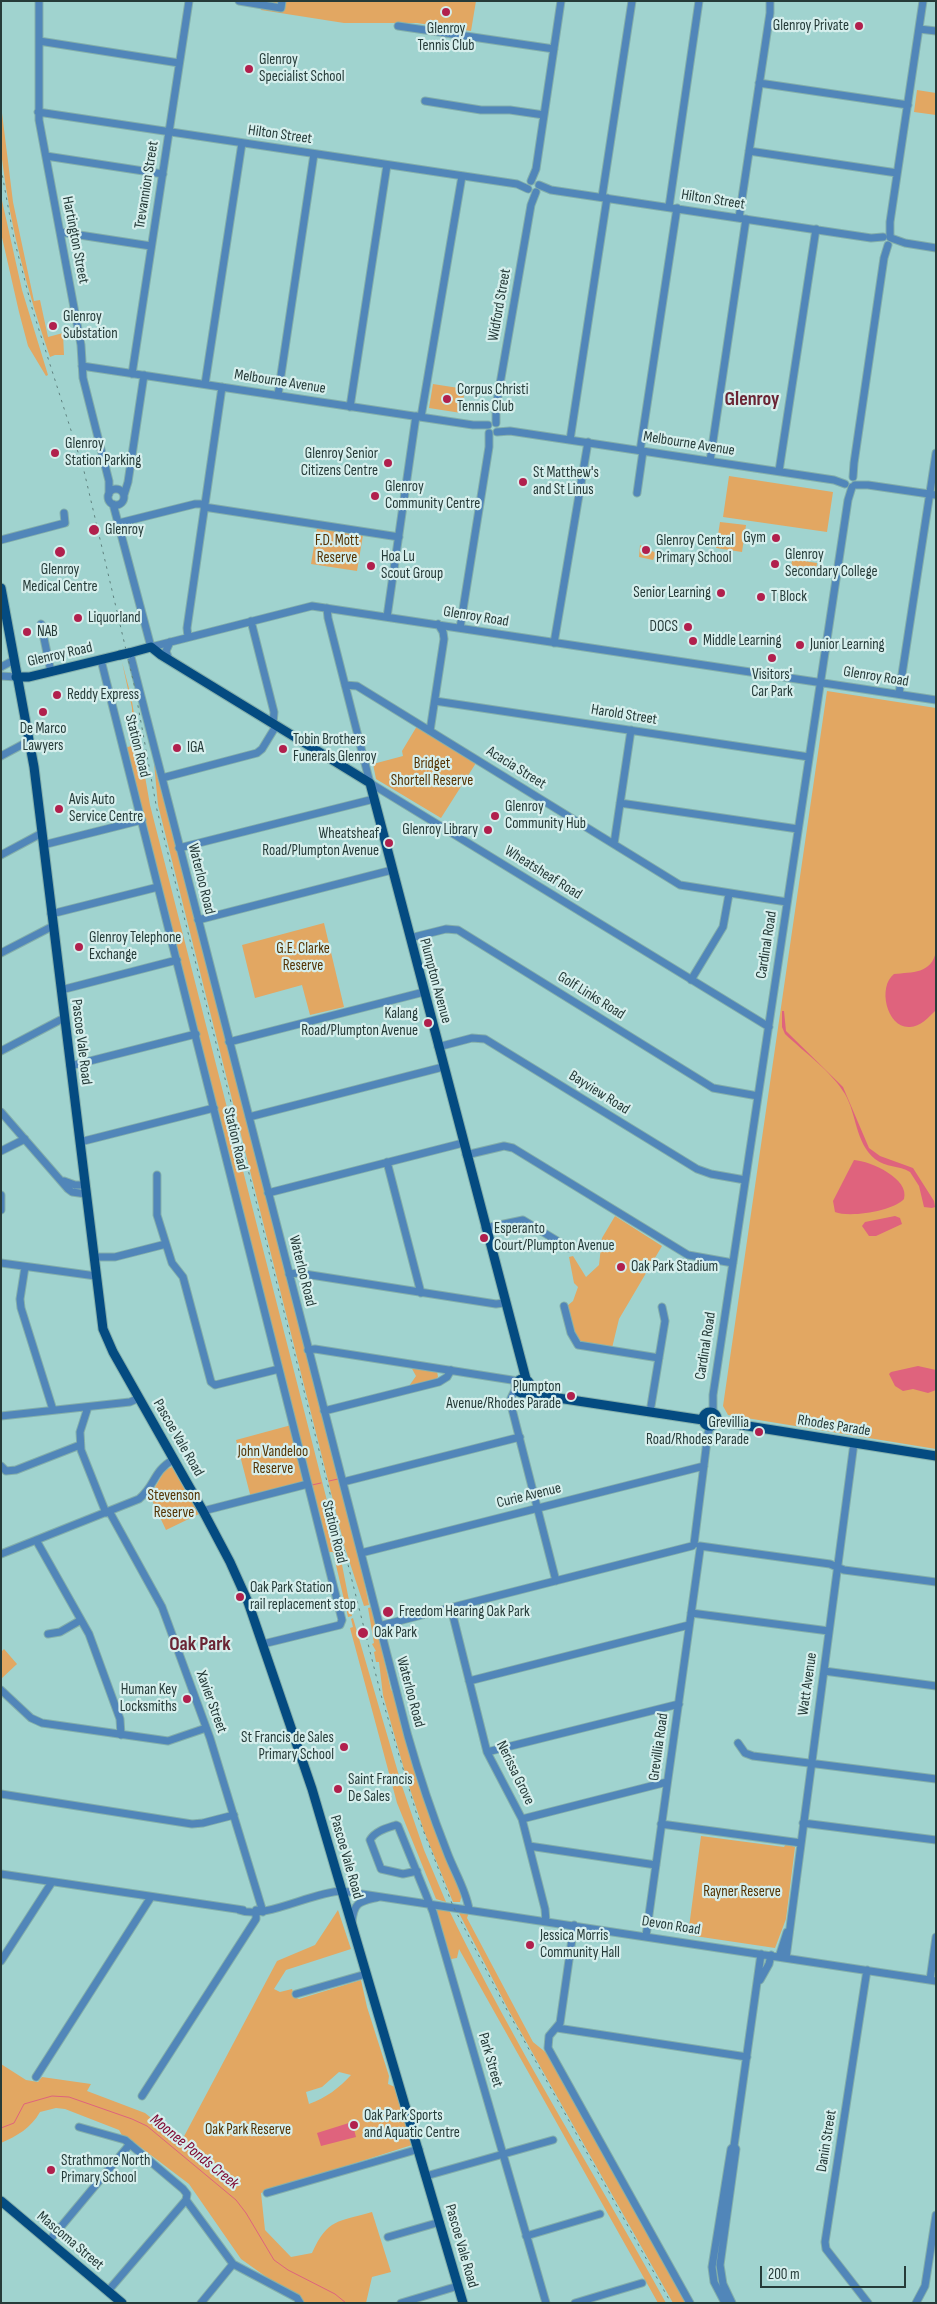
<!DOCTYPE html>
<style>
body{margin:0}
#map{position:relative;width:937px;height:2304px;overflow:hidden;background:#a0d3cf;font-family:"Sofia Sans Condensed",sans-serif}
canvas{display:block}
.frame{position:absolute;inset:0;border:2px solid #263b39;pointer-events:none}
.scale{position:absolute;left:760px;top:2266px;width:146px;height:22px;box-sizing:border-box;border:2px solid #263b39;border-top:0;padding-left:6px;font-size:15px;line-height:18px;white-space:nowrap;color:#263b39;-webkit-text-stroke:4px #d5eeec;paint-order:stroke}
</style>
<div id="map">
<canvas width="937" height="2304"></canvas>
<div class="frame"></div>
<div class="scale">200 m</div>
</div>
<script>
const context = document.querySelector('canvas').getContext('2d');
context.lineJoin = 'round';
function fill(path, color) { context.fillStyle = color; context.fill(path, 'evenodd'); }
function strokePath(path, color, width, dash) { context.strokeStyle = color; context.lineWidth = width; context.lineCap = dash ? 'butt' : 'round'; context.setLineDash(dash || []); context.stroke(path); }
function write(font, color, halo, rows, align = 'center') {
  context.font = font + ' "Sofia Sans Condensed",sans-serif'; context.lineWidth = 4.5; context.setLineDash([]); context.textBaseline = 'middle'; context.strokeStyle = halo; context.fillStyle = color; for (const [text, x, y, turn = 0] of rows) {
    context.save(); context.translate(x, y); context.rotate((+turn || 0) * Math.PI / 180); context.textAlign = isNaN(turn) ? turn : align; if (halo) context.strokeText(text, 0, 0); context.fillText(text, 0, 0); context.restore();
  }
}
fill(new Path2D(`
 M263,1H476L471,31L417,23H344L261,10Z
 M917,90L936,93V115L914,112Z
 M1,105L13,202L34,301L40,300L48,337L63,333L64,355H55L50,357C28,293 10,227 2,159C0,142 1,123 1,105Z
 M1,196L22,290L48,375L46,376L28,346L19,312L1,233Z
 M433,384L465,389L461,413L429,408Z
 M729,476L833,492L827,532L723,517Z
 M720,522L746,525L742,552L716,548Z
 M317,528L363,535L357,571L311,564Z
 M640,545L656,553L653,560L639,557Z
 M792,559L817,563L815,575L791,571Z
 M122,662L131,696L150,805L338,1544L352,1616L348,1617L333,1552H328L310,1482L251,1498L236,1440L295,1424C238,1199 182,973 125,748L131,746L126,724L129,723L128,720L132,719V708Z
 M827,691L936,708V1449L728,1415L723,1406Z
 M417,726L476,763L441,818L376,779L373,764L403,756L402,751Z
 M154,763L359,1556L369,1605L364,1606L345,1548L158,805Z
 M324,923L344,1007L310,1015L302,985L255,998L242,945Z
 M615,1216L662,1246L619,1319L612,1348L580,1344L573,1333L567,1306L573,1301L578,1287L574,1283L569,1257L573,1256L586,1277L599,1265L602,1238Z
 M411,1367L437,1371L438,1377L436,1379L409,1386L416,1376Z
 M172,1467L199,1514L166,1530L150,1496L165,1470Z
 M372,1607L391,1690L393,1692L462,1894L460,1902H453L424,1831L408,1783L383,1695L379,1662H376L374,1652L376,1651L372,1644L374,1643L368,1608Z
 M353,1618L402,1786L424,1850L446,1902L436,1899L397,1803L350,1628L353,1627L351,1619Z
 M4,1649L17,1664L1,1679V1652Z
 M701,1836L784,1847L786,1844L795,1847L786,1919L775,1948L688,1935Z
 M439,1908L449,1910C514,2045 594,2172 666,2303H658L459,1949L457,1958L451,1959L436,1911Z
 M338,1910L351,1949L286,1970L274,1989L280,1992L292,1989L295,1997L299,1999L361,1980L367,2007L389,2076L388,2084L395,2087L412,2145L261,2193L265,2230L291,2257L312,2253C328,2218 338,2222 372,2212L391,2272L372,2277L366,2303H303L241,2259L189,2184L135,2143L123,2137L119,2130L65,2109L56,2108L40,2112C31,2128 17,2136 1,2143V2064L26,2080L38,2082L42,2077L91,2084L87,2091L145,2113L181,2142L277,1961L315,1945ZM339,2072L351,2075C339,2088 326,2098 309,2104L306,2092L322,2087Z
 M458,1911L469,1912L467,1918L533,2042L549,2055L687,2303H673L509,2011Z`), '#e2a762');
fill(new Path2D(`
 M936,951V1010C929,1017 920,1027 910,1027C887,1029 877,987 894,974C912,972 932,974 936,951Z
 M782,1011H784L786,1031L843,1087L869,1148L880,1156L913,1168L934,1201L935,1207L932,1208L924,1207L919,1186L910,1172C899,1165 886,1168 875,1159C855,1142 857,1115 845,1094C832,1072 804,1052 785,1034L782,1027Z
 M854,1160C871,1161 910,1179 904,1199C893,1211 850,1218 835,1212L833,1201Z
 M895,1216L900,1218L902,1224L876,1236H869L862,1226L865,1222Z
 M918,1366L936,1370V1390L928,1393L913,1389L903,1391L895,1386L889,1374L891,1372Z
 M352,2122L356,2137L321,2146L317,2133Z`), '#df637d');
strokePath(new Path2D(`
 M329,1481L338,1479
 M312,1485L321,1483
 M1,2128L14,2123L24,2104L52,2096L69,2097L132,2119L147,2126L236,2200L246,2213L274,2260L288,2270L335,2294L346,2303`), '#df637d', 1);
const minor = new Path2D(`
 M39,1V120L81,345L83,378L109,481V494
 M239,1L281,8L282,1
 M398,26L554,49
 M919,29L936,31
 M39,41L179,63
 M759,83L908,105
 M425,101L481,110H510L544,115
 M38,112L517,184L528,189
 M749,151L897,173
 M46,156L163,174
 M531,181L536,169L561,1
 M539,185L551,190L871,238L883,237
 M602,197L632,1
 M669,207L699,1
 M739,218L770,13V1
 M60,232L151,246
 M890,237V222L923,1
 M891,238L905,243L936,248
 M82,366L473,425H488
 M132,374L189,1
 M205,384L242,143
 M278,395L314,154
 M350,407L387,165
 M421,417L462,176
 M496,423V407L531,205L536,192
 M497,432L510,431L834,480L845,484
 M570,440L607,198
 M640,451L677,208
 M710,461L746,219
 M779,471L816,229
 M853,477L854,463L884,258L888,245
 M855,485H868L936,495
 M108 497a8 8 0 1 1 16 0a8 8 0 1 1-16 0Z
 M637,493L643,451
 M124,495L128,482L144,375
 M113,504L151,647L312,606L936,700
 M204,507L399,537
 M119,523L195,504H205
 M1,540L65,523L64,513
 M327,608L328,618L370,783L769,1027
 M387,617L416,416
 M251,621L274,712L273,724
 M41,624L51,672
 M460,628L489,447V433
 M188,637L187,628L222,387
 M554,643L588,442
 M130,653L408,1736C419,1775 432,1814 447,1852C454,1871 466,1890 469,1909
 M101,660L342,1620L340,1625L263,1644
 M169,660L166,651L170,642
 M1,667L14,660
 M1,676L16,677
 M345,685L357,686L680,885L787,902
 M899,694L936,453
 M435,701L809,757
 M430,731L444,639L443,632L438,624
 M1,756L29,741
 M162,778L257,753L262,749L276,726
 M620,803L798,829
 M614,844L631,730
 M43,845L142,820
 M179,848L374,799
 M1,855L42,833
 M51,914L158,887
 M198,920L392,870
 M410,938L446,929L458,930L713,1088L758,1096
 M1,953L53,926
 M691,980L723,927L729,894
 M61,990L177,960
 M229,1042L424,992
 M438,1047L472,1038L485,1039L697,1169L711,1174L745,1180
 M1,1051L64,1018
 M70,1066L196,1034
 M1,1112L68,1189L72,1192L86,1194
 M249,1117L443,1067
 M80,1142L214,1108
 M1,1151L25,1139
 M466,1155L504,1146L513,1148L688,1255L733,1263
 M387,1162L421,1293
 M157,1175V1215L172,1263L183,1277L211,1382L215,1385L279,1369
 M64,1181L75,1185H85
 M268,1193L463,1143
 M1,1195V1210
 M485,1228L523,1220L569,1248
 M94,1257H115L166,1244
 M1,1263L96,1276
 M25,1267L20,1299L21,1308L53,1410
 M289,1274L298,1273L496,1304L504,1303
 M564,1306L571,1333L578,1345L659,1358
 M308,1350L315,1349L518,1381
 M516,1388L511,1398V1405L556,1581
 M88,1407L80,1432L81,1450L106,1513
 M324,1411L439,1382L447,1377L451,1370
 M650,1412L665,1321L662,1307
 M713,1413V1395L848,500L852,487
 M1,1416L130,1402L139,1398
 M1,1466L6,1471L16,1470L80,1445
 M343,1482L520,1437
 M109,1511L162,1607L210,1738L263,1912
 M203,1511L308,1484
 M36,1540L89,1634L120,1719L121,1735
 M694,1544L708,1433L711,1425
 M700,1546L830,1564L844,1570L936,1582
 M361,1553L704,1466
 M1,1554L139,1499C156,1485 152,1472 174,1459
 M451,1608L487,1752L522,1819L545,1909L546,1921
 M691,1613L829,1631
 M379,1626L692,1546
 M48,1634L60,1632L81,1620
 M824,1671L936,1686
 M469,1681L689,1625
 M1,1690L31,1718L42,1723L168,1741L206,1728
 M738,1743L745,1753L753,1756L936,1779
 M487,1752L679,1704
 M1,1794L192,1824L203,1823L234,1815
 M522,1819L667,1782
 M803,1823L936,1840
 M661,1824L801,1843
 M529,1846L656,1865
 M417,1871L403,1874L381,1869L370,1840C375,1831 387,1828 396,1825L398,1826L433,1912L546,2303
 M1,1874L243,1910
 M239,1910C265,1920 311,1892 342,1891L936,1981
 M352,1922C354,1901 360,1902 379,1897
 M574,1925L560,2023L549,2036L548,2048L690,2303
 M646,1936L700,1550
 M779,1957L787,1932
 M786,1958L854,1443
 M1,1961L52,1882
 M867,1970L825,2242L826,2249L868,2303
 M760,1980L769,1964L771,1955
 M930,1980L936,1937
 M296,1994L366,1974
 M557,2028L747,2057
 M36,2077L151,1897
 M142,2096L256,1919V1910
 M79,2127L125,2140L183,2189L187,2194L186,2200L233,2264L297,2298L300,2303
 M426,2176L553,2140
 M267,2193L419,2149
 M526,2236L600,2214
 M388,2237L440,2222
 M49,2241L130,2144
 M108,2291L186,2200
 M201,2303L233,2264
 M401,2303L458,2286
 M575,2303L642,2283
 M725,2303L714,2282L712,2267L731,2149L734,2146
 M732,2303L723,2284L720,2265L736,2149L734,2146L761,1954
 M916,2303L925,2286L936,2215`);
const major = new Path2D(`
 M1,588L34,767L103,1329L113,1352L203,1511L230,1562L248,1602L312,1789L463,2303
 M129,653L151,647L161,655L370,783L526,1379
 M16,677H29L120,655
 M516 1386a7 7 0 1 1 14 0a7 7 0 1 1-14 0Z
 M525,1393L703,1420
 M703 1419a7 7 0 1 1 14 0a7 7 0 1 1-14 0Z
 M715,1423H729L936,1456
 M1,2201L122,2303`);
strokePath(minor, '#83afab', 9);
strokePath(major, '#83afab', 11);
strokePath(minor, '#5186b9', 7);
strokePath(major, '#044b81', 9);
strokePath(new Path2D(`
 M1,168L14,239L32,308L84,471L134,684L157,810L381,1695L416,1812L453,1906L507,2010L671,2303`), '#5e817e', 1, [2.5, 5]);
const majorBridge = new Path2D(`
 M120,655L129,653`);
strokePath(majorBridge, '#83afab', 11, []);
strokePath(majorBridge, '#044b81', 9);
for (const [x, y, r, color] of [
 [446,12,5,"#b1204d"],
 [859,26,5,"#b1204d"],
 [249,69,5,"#b1204d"],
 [53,326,5,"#b1204d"],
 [447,399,5,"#b1204d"],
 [55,453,5,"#b1204d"],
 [388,463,5,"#b1204d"],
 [523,482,5,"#b1204d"],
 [375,496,5,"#b1204d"],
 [94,530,6,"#b1204d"],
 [776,538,5,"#b1204d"],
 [646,550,5,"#b1204d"],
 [60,552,6,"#b1204d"],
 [775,564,5,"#b1204d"],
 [371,566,5,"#b1204d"],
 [721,593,5,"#b1204d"],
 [761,597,5,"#b1204d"],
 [78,618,5,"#b1204d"],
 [688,627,5,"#b1204d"],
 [27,632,5,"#b1204d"],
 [693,641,5,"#b1204d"],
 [800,645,5,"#b1204d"],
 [772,658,5,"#b1204d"],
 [57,695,5,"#b1204d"],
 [43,712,5,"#b1204d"],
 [177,748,5,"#b1204d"],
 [283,749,5,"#b1204d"],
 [59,809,5,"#b1204d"],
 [495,816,5,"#b1204d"],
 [488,830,5,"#b1204d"],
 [389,843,5,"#b1204d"],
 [79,947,5,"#b1204d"],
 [428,1023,5,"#b1204d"],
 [484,1238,5,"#b1204d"],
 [621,1267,5,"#b1204d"],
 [571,1396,5,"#b1204d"],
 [759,1432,5,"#b1204d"],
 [240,1597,5,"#b1204d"],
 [388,1612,6,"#b1204d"],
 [363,1633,6,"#b1204d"],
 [187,1699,5,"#b1204d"],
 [344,1747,5,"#b1204d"],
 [338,1789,5,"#b1204d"],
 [530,1945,5,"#b1204d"],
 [354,2125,5,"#b1204d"],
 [51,2170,5,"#b1204d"]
]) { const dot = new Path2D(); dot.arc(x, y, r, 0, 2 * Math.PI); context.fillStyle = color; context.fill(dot); strokePath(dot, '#d5eeec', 2); }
write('15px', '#263b39', '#d5eeec', [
 ["Glenroy Private",849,26,"right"],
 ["Glenroy",446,29,"center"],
 ["Tennis Club",446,46,"center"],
 ["Glenroy",259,60],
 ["Specialist School",259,77],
 ["Glenroy",63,317],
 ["Substation",63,334],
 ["Corpus Christi",457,390],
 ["Tennis Club",457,407],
 ["Glenroy",65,444],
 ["Station Parking",65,461],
 ["Glenroy Senior",378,454,"right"],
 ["Citizens Centre",378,471,"right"],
 ["St Matthew's",533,473],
 ["and St Linus",533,490],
 ["Glenroy",385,487],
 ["Community Centre",385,504],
 ["Glenroy",105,530],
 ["Gym",766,538,"right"],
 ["Glenroy Central",656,541],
 ["Primary School",656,558],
 ["Glenroy",785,555],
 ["Secondary College",785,572],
 ["Hoa Lu",381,557],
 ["Scout Group",381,574],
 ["Glenroy",60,570,"center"],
 ["Medical Centre",60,587,"center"],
 ["Senior Learning",711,593,"right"],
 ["T Block",771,597],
 ["Liquorland",88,618],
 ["DOCS",678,627,"right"],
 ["NAB",37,632],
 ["Middle Learning",703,641],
 ["Junior Learning",810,645],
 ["Visitors'",772,675,"center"],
 ["Car Park",772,692,"center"],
 ["Reddy Express",67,695],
 ["De Marco",43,729,"center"],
 ["Lawyers",43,746,"center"],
 ["Tobin Brothers",293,740],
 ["Funerals Glenroy",293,757],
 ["IGA",187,748],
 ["Avis Auto",69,800],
 ["Service Centre",69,817],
 ["Glenroy",505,807],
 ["Community Hub",505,824],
 ["Glenroy Library",478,830,"right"],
 ["Wheatsheaf",379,834,"right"],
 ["Road/Plumpton Avenue",379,851,"right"],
 ["Glenroy Telephone",89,938],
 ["Exchange",89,955],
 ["Kalang",418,1014,"right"],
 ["Road/Plumpton Avenue",418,1031,"right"],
 ["Esperanto",494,1229],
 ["Court/Plumpton Avenue",494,1246],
 ["Oak Park Stadium",631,1267],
 ["Plumpton",561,1387,"right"],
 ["Avenue/Rhodes Parade",561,1404,"right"],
 ["Grevillia",749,1423,"right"],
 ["Road/Rhodes Parade",749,1440,"right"],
 ["Oak Park Station",250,1588],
 ["rail replacement stop",250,1605],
 ["Freedom Hearing Oak Park",399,1612],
 ["Oak Park",374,1633],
 ["Human Key",177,1690,"right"],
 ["Locksmiths",177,1707,"right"],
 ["St Francis de Sales",334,1738,"right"],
 ["Primary School",334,1755,"right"],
 ["Saint Francis",348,1780],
 ["De Sales",348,1797],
 ["Jessica Morris",540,1936],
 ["Community Hall",540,1953],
 ["Oak Park Sports",364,2116],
 ["and Aquatic Centre",364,2133],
 ["Strathmore North",61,2161],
 ["Primary School",61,2178]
], 'left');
write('15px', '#263b39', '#d5eeec', [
 ["Hilton Street",280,135,8],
 ["Trevannion Street",147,185,-81],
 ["Hilton Street",713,200,9],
 ["Hartington Street",75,240,79],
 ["Widford Street",500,305,-80],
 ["Melbourne Avenue",280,382,9],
 ["Melbourne Avenue",689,444,9],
 ["Glenroy Road",476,617,9],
 ["Glenroy Road",60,655,-13],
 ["Glenroy Road",876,677,9],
 ["Harold Street",624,715,9],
 ["Station Road",137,746,76],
 ["Acacia Street",516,768,32],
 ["Wheatsheaf Road",543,873,32],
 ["Waterloo Road",201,879,76],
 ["Cardinal Road",767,945,-81],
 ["Plumpton Avenue",435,981,75],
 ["Golf Links Road",591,996,32],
 ["Pascoe Vale Road",81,1042,83],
 ["Bayview Road",599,1093,32],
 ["Station Road",235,1139,77],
 ["Waterloo Road",302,1271,76],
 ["Cardinal Road",706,1346,-81],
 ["Rhodes Parade",834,1426,9],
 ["Pascoe Vale Road",178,1438,60],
 ["Curie Avenue",529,1496,-14],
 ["Station Road",334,1532,76],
 ["Watt Avenue",808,1684,-82],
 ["Waterloo Road",410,1692,75],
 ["Xavier Street",211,1702,70],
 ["Grevillia Road",659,1747,-82],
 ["Nerissa Grove",515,1773,64],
 ["Pascoe Vale Road",346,1857,74],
 ["Devon Road",671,1926,9],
 ["Park Street",490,2060,74],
 ["Danin Street",827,2141,-81],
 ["Mascoma Street",70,2241,40],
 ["Pascoe Vale Road",461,2246,74]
]);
write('15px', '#533202', '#d5eeec', [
 ["F.D. Mott",337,541],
 ["Reserve",337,558],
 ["Bridget",432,764],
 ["Shortell Reserve",432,781],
 ["G.E. Clarke",303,949],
 ["Reserve",303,966],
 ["John Vandeloo",273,1452],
 ["Reserve",273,1469],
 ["Stevenson",174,1496],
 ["Reserve",174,1513],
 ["Rayner Reserve",742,1892],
 ["Oak Park Reserve",248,2130]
]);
write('italic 16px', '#800933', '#d5eeec', [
 ["Moonee Ponds Creek",194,2152,39]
]);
write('bold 20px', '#6a2434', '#d5eeec', [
 ["Glenroy",752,400],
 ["Oak Park",200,1645]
]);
</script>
